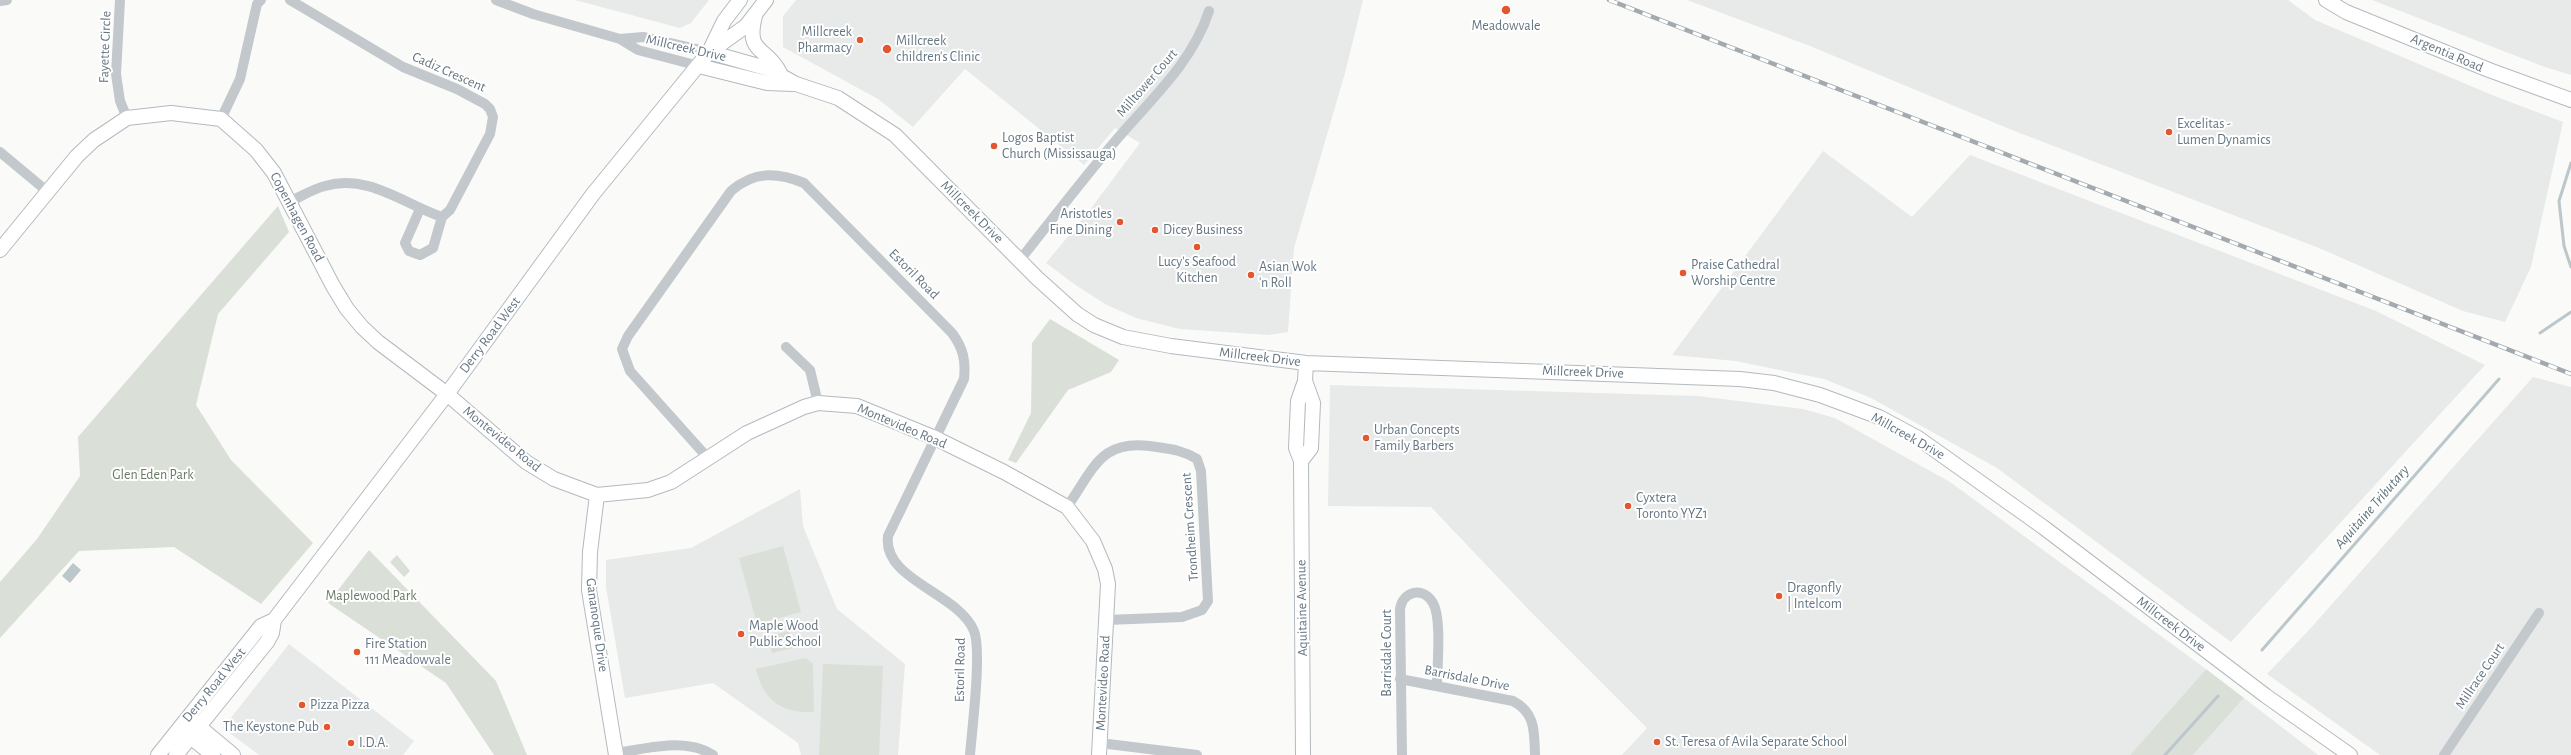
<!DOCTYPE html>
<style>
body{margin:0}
canvas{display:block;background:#fafaf8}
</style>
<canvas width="2571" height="755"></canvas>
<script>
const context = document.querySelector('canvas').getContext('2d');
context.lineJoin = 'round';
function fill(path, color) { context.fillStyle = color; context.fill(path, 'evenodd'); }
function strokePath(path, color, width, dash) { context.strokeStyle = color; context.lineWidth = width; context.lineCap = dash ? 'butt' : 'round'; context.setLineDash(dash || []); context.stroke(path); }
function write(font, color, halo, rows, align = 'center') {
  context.font = font + ' "Alegreya Sans",sans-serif'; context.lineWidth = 4; context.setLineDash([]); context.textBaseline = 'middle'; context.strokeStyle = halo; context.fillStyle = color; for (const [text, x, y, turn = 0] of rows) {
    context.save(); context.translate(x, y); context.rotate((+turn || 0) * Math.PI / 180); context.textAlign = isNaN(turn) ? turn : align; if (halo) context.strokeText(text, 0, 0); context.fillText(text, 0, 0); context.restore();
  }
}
fill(new Path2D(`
 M575,0H709L691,23L680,28Z
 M796,0H1363L1345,73L1294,248L1288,332L1268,335L1180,329L1136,318L1105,304L1077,286L1046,263L1089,211L1140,143L1115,128L1084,165L965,69L913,127L878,99L783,47V16Z
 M1687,0H2288L2315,20L2492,95L2563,122L2531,267L2505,322L2463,311L2319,248L2012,130L1810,46Z
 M2372,0H2571V75L2542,66Z
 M1823,151L1912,217L1970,155L2376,311L2485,365L2231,642L1997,468L1871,398L1824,379L1735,361L1672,355Z
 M2533,377L2571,387V755H2380L2267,674L2309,630Z
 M1330,385L1698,396L1803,409L1835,418L1950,482L2206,669L2130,755H1622L1647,728L1527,608L1431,507L1328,506Z
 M800,489L803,526L837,609L905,664L898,755H801L798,743L713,683L625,698L606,587V560L691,548Z
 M289,644L414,741L403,755H259L223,728Z
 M2244,698L2318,755H2193Z`), '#e8e9e9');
fill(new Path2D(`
 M278,206L289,232L218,314L196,405L231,460L313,543L261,604L174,547L79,551L0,638V582L37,539L80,476L78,437Z
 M1050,319L1119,360L1111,372L1068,390L1016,463L1008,460L1031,413L1032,343Z
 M783,546L801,612L757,624L739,558Z
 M369,550L496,681L527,755H494L446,683L328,603Z
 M397,555L410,571L404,577L390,562Z
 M789,631L793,648L772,653L768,636Z
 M806,658L813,664L814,712C781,713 764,701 756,669Z
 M823,664L883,666L879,755H819Z
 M2206,669L2244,698L2193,755H2130Z`), '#dadfd7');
fill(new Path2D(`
 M73,563L81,570L70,583L62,576Z`), '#bbc7cb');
strokePath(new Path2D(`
 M2571,163L2559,201L2564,246L2571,267
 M2540,333L2571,312
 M2262,650L2499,379
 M2165,755L2218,696`), '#bbc7cb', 3);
const secondary = new Path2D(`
 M2326,0L2346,12L2489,70L2571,100
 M755,16C745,55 767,46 780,73
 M711,51L746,26L766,0
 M709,52L769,69L796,84L838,98L895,135L1037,278L1077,314L1094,325L1123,337L1171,346L1306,363L1740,379L1774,383L1820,395L1879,417L1918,438L2043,527L2266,696L2350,755
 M699,66L767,83L793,84
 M0,250L77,156L94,140L127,118L171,113L221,119L256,150L274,173L333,286L347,309L362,327L378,342L447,394L526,462L554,479L597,495L648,490L671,482L747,433L804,407L818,403L857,406L935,438L1004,472L1067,507L1093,541L1105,569L1108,584L1099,755
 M1301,461L1311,448L1313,403L1305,381
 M597,495L590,552L589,590L616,755
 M192,721L233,755
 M184,732L213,755
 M158,755L261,626L274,620L447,394L593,194L709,52L724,21L740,0
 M176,755L267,642L272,633L274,620
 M1303,755L1301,461L1296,448L1298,401L1305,381L1306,363`);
strokePath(secondary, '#b3babf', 16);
strokePath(new Path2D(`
 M120,0L116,74L120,101L127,118
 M290,0L403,67L457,89L485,104L490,109L493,117L490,134L450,210L442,217C404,204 367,173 325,186C313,189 302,196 291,201
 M496,0L533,14L620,39L638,50L699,66
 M0,1L7,0
 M620,39L643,37L709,52
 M221,119L240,79L257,4L261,0
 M0,152L48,192
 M420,209L405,243L409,251L420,255L433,248L442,217
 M1020,260C1052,219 1084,178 1117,139C1152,98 1192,63 1209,11
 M786,347L810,370L818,403
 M707,457L630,371L622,349L628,336L731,191C754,171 777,172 804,183L952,333C963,348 966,360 964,379L888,536C882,580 959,593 974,631C982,651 972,729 970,755
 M1067,507C1095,467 1101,437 1157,447C1172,449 1184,451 1197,459L1201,471L1208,601L1202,610L1182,617L1107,620
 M1400,679L1513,701C1536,713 1534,732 1535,755
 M1100,743L1197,755
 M616,753C647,749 685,737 713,755
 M1402,755L1400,609C1403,591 1423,586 1433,603C1442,619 1437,666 1437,686
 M2444,755L2539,613`), '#c3c8cc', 10);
strokePath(secondary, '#fff', 14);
const rail = new Path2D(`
 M1609,0L2571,374`);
strokePath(rail, '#a2aab0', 4.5);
strokePath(rail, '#fff', 3, [9]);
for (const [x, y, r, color] of [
 [1506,10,5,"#e4572e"],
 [860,40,4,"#e4572e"],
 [887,49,5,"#e4572e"],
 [2169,132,4,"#e4572e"],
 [994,146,4,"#e4572e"],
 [1120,222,4,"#e4572e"],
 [1155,230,4,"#e4572e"],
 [1197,247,4,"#e4572e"],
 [1683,273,4,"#e4572e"],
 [1251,275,4,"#e4572e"],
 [1366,438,4,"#e4572e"],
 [1628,506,4,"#e4572e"],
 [1779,596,4,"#e4572e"],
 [741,634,4,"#e4572e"],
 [357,652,4,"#e4572e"],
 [302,705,4,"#e4572e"],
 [327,727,4,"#e4572e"],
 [1657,742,4,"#e4572e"],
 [351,743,4,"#e4572e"]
]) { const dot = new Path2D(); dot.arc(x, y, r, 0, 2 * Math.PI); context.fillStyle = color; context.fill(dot); strokePath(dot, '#fff', 1.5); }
write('14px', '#657683', '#fff', [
 ["Meadowvale",1506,26,"center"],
 ["Millcreek",852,32,"right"],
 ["Pharmacy",852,48,"right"],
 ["Millcreek",896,41],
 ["children's Clinic",896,57],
 ["Excelitas -",2177,124],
 ["Lumen Dynamics",2177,140],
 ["Logos Baptist",1002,138],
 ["Church (Mississauga)",1002,154],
 ["Aristotles",1112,214,"right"],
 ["Fine Dining",1112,230,"right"],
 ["Dicey Business",1163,230],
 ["Lucy's Seafood",1197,262,"center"],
 ["Kitchen",1197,278,"center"],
 ["Praise Cathedral",1691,265],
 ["Worship Centre",1691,281],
 ["Asian Wok",1259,267],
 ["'n Roll",1259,283],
 ["Urban Concepts",1374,430],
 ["Family Barbers",1374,446],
 ["Cyxtera",1636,498],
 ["Toronto YYZ1",1636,514],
 ["Dragonfly",1787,588],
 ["| Intelcom",1787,604],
 ["Maple Wood",749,626],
 ["Public School",749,642],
 ["Fire Station",365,644],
 ["111 Meadowvale",365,660],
 ["Pizza Pizza",310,705],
 ["The Keystone Pub",319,727,"right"],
 ["St. Teresa of Avila Separate School",1665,742],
 ["I.D.A.",359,743]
], 'left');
write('14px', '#657683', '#fff', [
 ["Fayette Circle",105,47,-88],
 ["Millcreek Drive",686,48,13],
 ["Argentia Road",2447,53,23],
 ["Cadiz Crescent",449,72,24],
 ["Milltower Court",1147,83,-49],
 ["Millcreek Drive",972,212,45],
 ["Copenhagen Road",297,217,62],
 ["Estoril Road",914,274,45],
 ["Derry Road West",490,335,-53],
 ["Millcreek Drive",1260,357,7],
 ["Millcreek Drive",1583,372,2],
 ["Montevideo Road",902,426,23],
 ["Millcreek Drive",1908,436,29],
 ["Montevideo Road",502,439,39],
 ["Trondheim Crescent",1190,527,-94],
 ["Aquitaine Avenue",1302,608,-91],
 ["Millcreek Drive",2171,624,37],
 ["Gananoque Drive",597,625,82],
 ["Barrisdale Court",1387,653,-90],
 ["Estoril Road",960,670,-89],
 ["Millrace Court",2480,676,-56],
 ["Barrisdale Drive",1467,678,11],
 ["Montevideo Road",1103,683,-87],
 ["Derry Road West",214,685,-51]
]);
write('14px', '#687a64', '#fff', [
 ["Glen Eden Park",153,475],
 ["Maplewood Park",371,596]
]);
write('italic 15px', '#60757c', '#fff', [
 ["Aquitaine Tributary",2372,507,-49]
]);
</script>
